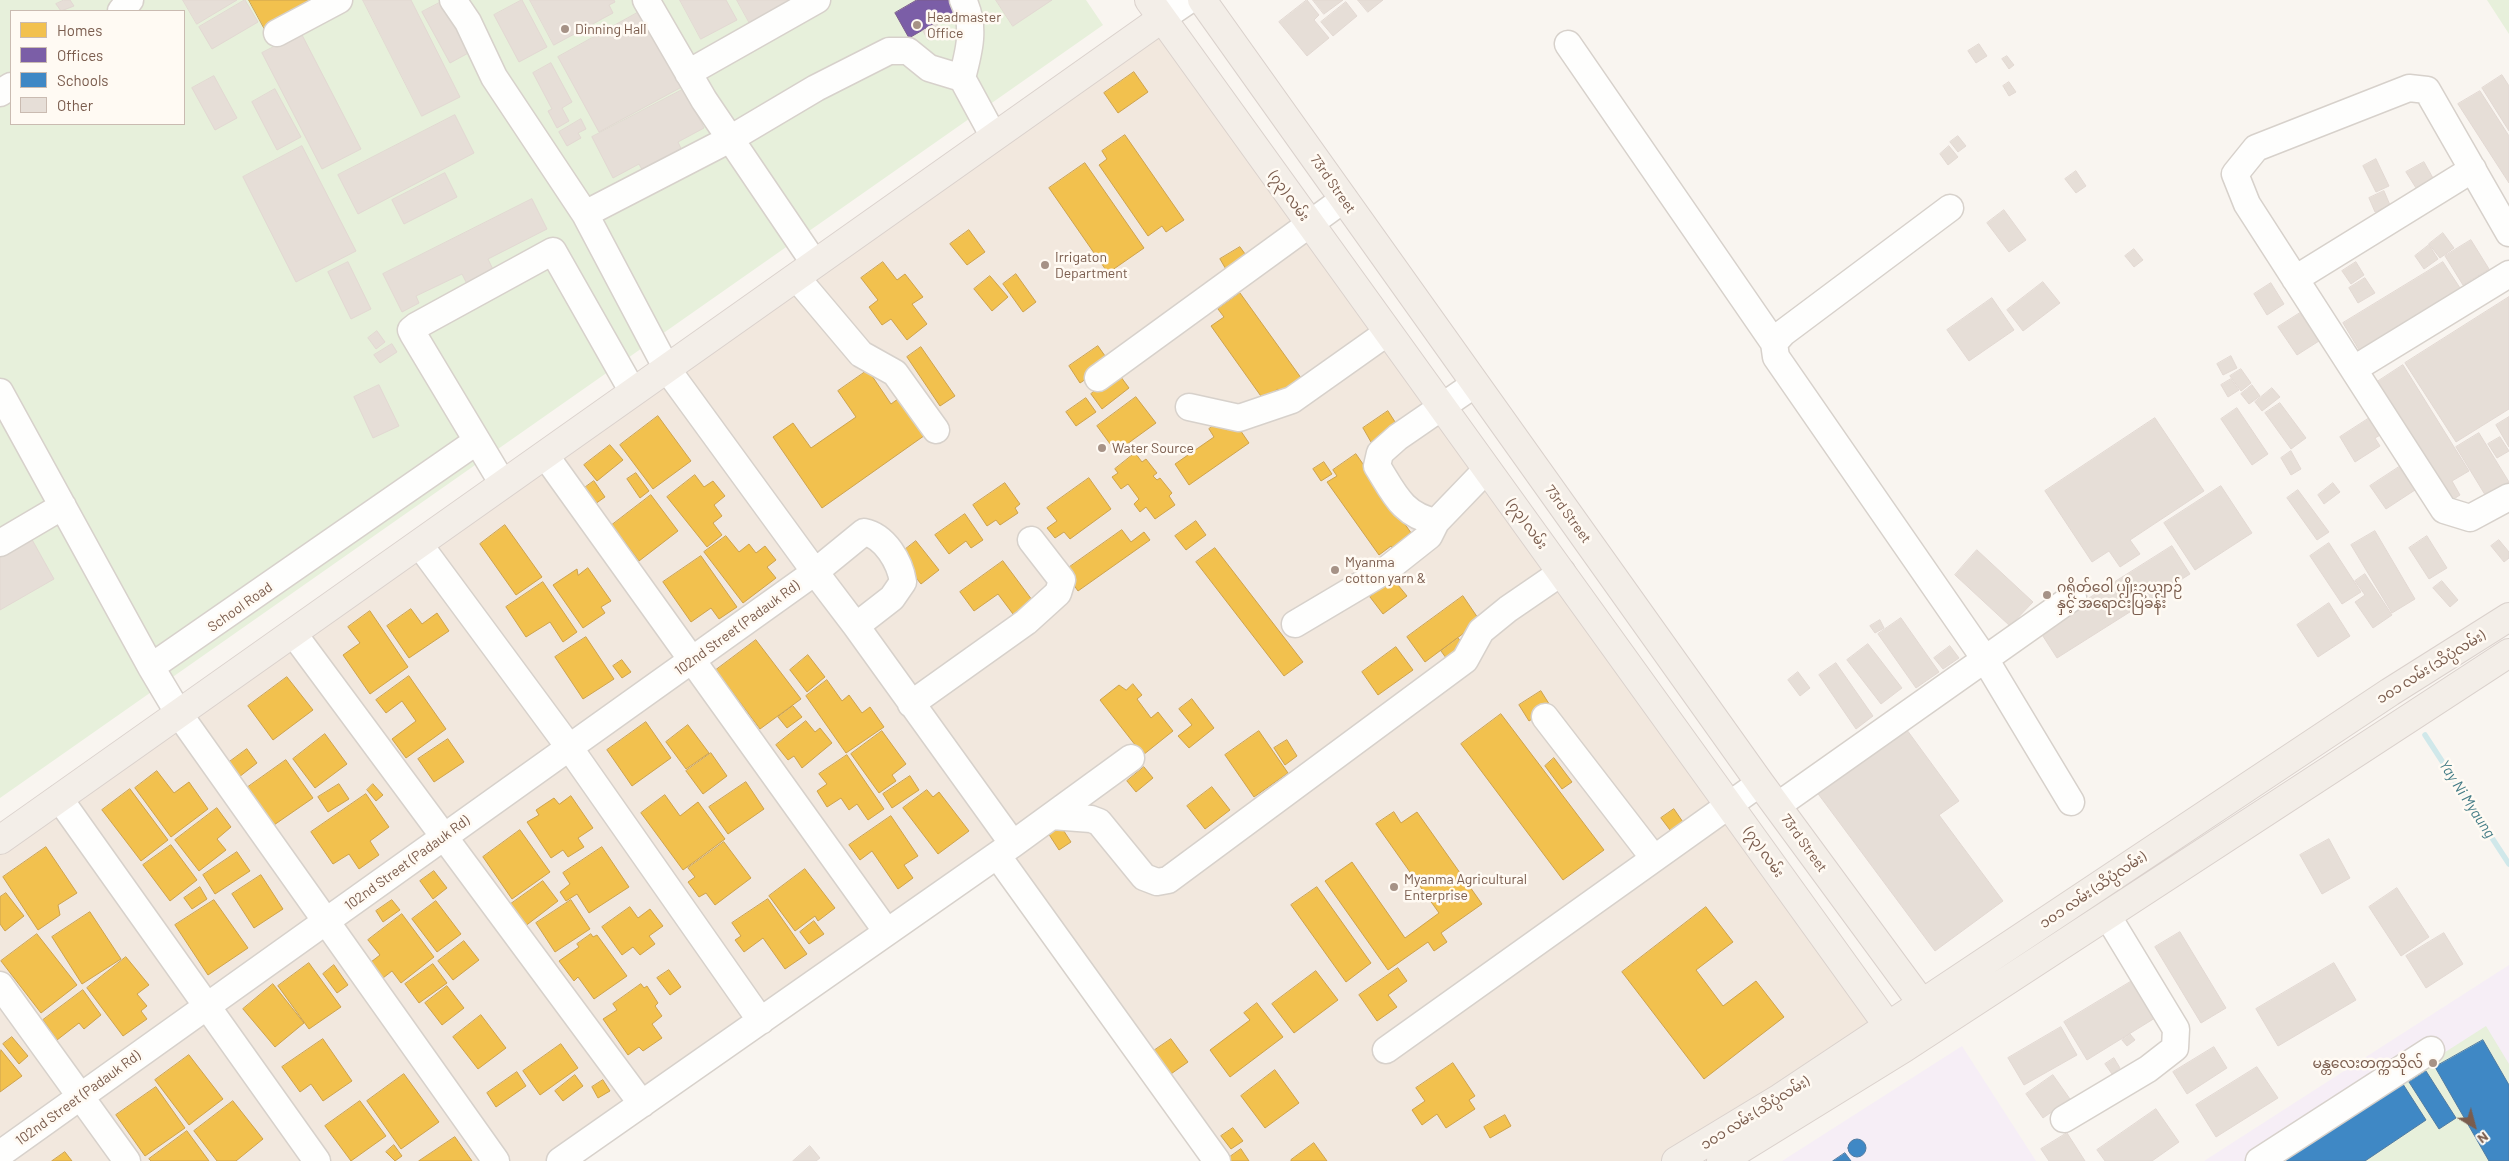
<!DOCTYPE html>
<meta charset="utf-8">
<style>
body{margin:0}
#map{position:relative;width:2509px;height:1161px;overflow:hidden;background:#f9f5f0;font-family:Barlow,sans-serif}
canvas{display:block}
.legend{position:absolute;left:10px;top:10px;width:175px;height:115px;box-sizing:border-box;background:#fffaf3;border:1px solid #cabbb1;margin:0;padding:6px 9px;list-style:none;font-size:15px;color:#7a5c4d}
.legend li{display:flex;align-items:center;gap:10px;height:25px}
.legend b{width:25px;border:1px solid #cabbb1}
.north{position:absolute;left:2449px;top:1101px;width:50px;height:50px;-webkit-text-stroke:4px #fffaf3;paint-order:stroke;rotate:143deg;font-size:14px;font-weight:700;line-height:20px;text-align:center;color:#7a5c4d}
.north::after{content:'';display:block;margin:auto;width:18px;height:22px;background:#7a5c4d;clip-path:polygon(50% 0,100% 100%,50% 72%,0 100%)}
</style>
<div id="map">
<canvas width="2509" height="1161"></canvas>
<ul class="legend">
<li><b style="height:14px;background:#f2c14e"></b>Homes</li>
<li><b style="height:14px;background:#7b5ea7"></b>Offices</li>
<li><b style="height:14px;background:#3f88c5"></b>Schools</li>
<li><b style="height:14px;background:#e6ded7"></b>Other</li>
</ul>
<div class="north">N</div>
</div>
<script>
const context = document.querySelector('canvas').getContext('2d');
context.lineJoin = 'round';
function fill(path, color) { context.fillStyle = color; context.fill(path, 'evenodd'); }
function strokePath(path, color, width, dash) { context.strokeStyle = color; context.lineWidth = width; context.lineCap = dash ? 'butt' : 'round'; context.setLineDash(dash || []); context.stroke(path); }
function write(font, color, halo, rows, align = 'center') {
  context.font = font + ' Barlow,"Noto Sans Myanmar",sans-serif'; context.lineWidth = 5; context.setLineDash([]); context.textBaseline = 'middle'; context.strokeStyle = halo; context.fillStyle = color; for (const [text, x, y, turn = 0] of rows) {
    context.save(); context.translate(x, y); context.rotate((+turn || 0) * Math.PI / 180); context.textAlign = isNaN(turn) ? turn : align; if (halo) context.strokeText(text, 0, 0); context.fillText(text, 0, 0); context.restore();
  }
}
fill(new Path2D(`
 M1161,34L1887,1040L1691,1161H1212L1006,861L570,1161H0V843Z`), '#f2e8de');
fill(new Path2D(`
 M2509,965V1161H2204Z
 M1962,1046L2036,1161H1782Z`), '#f6eef6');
fill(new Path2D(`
 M0,0H1086L1103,25L0,798ZM11,11H184V124H11Z
 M2487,0H2509V34Z
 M2486,1026L2509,1064V1161H2275Z`), '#e7f0db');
const homes = new Path2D(`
 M249,0H329L268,35Z
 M1134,72L1148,92L1118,113L1104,93Z
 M1125,135L1184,220L1166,232L1162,226L1148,236L1099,165L1107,159L1102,151Z
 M1085,163L1144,248L1108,273L1049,188Z
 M969,230L985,252L967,265L950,244Z
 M1240,247L1248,258L1227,271L1220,259Z
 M883,262L897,280L905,274L923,297L912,304L927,324L907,340L891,319L882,325L869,307L878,300L861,278Z
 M1016,274L1036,302L1023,312L1003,284Z
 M990,276L1008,297L992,311L974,289Z
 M1240,293L1304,382L1283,397L1278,389L1263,399L1211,326L1224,317L1218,309Z
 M1098,346L1110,363L1080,383L1069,366Z
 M921,347L955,396L940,406L907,357Z
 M868,370L891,404L902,396L928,433L822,508L773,437L793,423L811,448L856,417L838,391Z
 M1118,373L1129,388L1102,409L1091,394Z
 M1136,397L1156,423L1116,452L1097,426Z
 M1086,398L1096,412L1076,426L1066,412Z
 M1388,411L1397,425L1371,442L1363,428Z
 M658,416L691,461L653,489L620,445Z
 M1220,421L1226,430L1236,424L1249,443L1189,485L1175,464L1214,437L1209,429Z
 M610,445L623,460L597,481L584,465Z
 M1135,453L1142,462L1146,459L1157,473L1153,476L1157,480L1160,478L1172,493L1169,496L1175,505L1155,519L1146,507L1140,512L1134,504L1139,499L1128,484L1121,489L1112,477L1118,473L1115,469Z
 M1356,454L1416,540L1396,554L1391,546L1379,555L1327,482L1337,476L1333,470Z
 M1324,462L1332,474L1321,481L1313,469Z
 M636,473L649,491L640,498L627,479Z
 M695,475L704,487L713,481L725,496L714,505L722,516L713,523L722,535L707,547L667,497Z
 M1089,478L1111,509L1070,539L1064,532L1055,538L1047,528L1057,521L1047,508Z
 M594,481L605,497L595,504L583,489Z
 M1005,483L1020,504L1015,508L1018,513L1000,525L996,520L987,526L973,505Z
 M651,495L678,531L639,561L612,525Z
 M965,514L983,540L971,548L966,541L949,554L935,535Z
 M1196,521L1206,535L1186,550L1175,536Z
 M505,525L542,577L516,595L480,544Z
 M1122,530L1131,542L1144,532L1150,540L1078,591L1064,571Z
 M726,536L739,552L749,544L756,553L765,546L776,560L767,567L776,578L743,603L704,552Z
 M916,541L939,570L921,584L898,555Z
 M1215,548L1303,662L1284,676L1196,562Z
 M701,556L737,607L719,619L711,608L691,622L663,582Z
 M1003,561L1035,604L1016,618L998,594L974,611L960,592Z
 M588,568L611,601L601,607L605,613L583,628L553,585L577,569L578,575Z
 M1393,579L1407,596L1383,614L1370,597Z
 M543,582L577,632L563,642L550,622L526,637L506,607Z
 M1463,596L1480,621L1425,662L1407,637Z
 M411,609L422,624L437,613L449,631L409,658L387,626Z
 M370,611L408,667L370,694L343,655L360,643L348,627Z
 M586,637L614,679L583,699L555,657Z
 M1458,638L1466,648L1449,662L1441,651Z
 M756,640L801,699L760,729L716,670Z
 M1396,647L1413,670L1378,695L1362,672Z
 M808,655L825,677L807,692L790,670Z
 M622,660L631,672L622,678L613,666Z
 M409,676L446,729L406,758L392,739L416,721L402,701L386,713L376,700Z
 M287,677L313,710L273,740L248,706Z
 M827,680L842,701L849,695L862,713L870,707L884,727L846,753L806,696Z
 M1133,684L1142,695L1137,699L1151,718L1158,712L1173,731L1143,755L1100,700L1119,685L1126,690Z
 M1541,691L1551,707L1529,721L1519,705Z
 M1192,699L1214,728L1189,748L1178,736L1192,725L1179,709Z
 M793,706L802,717L787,728L778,717Z
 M1501,714L1604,850L1563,880L1461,744Z
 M806,721L815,732L820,728L832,743L802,768L794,756L788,760L776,745Z
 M646,722L671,758L632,786L607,750Z
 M688,725L709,753L686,769L666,742Z
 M882,731L906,764L892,775L896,781L879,793L851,754Z
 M1259,731L1288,773L1254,797L1225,755Z
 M325,734L347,764L315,788L293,759Z
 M448,739L464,762L434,782L418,759Z
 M1287,740L1297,756L1285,765L1274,748Z
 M247,749L257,763L239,777L228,763Z
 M711,753L727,776L703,794L686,771Z
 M847,755L884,809L868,820L857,804L849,810L841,798L827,807L817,791L827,784L819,774Z
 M1554,758L1572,782L1562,789L1545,766Z
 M286,760L313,798L274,825L248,787Z
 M1144,767L1153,778L1136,792L1127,781Z
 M157,771L174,793L189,782L208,809L171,837L135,788Z
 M910,776L919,790L892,808L883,794Z
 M746,782L764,809L728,834L709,807Z
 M339,784L349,799L328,812L318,797Z
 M373,784L383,795L376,801L367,790Z
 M1212,787L1230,810L1205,829L1187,806Z
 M130,789L168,840L141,861L102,810Z
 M927,790L933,797L939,792L969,831L938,854L903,808Z
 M366,794L389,827L370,841L379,855L359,869L349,854L333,864L311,832Z
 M665,795L680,816L698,802L725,839L683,870L641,813Z
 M571,796L593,828L578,838L584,847L568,857L563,850L551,858L527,822L539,815L536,810L554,798L559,804Z
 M217,808L231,827L217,839L226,850L199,871L175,840Z
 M1674,809L1685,825L1673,834L1661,818Z
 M1394,812L1401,823L1417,812L1482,904L1441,933L1447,942L1434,951L1428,942L1388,970L1325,881L1352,862L1405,938L1439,913L1376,824Z
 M891,816L918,856L904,865L913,878L898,889L872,851L860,860L849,845Z
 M1060,825L1071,842L1059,850L1048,833Z
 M520,830L550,872L512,899L483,857Z
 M724,842L751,878L715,905L706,893L699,897L688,882L695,877L688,868Z
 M171,845L197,880L170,901L143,865Z
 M46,847L77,893L58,905L60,915L38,930L3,877Z
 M602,847L629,887L589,913L577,894L566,901L560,892L570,884L563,873Z
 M237,852L250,871L215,894L203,875Z
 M805,869L835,908L818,921L815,916L795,931L769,896Z
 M434,871L447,888L433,899L420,881Z
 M261,875L283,909L254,928L232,894Z
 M543,881L558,901L524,927L508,906Z
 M200,887L207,899L192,909L184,898Z
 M1317,887L1371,963L1346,982L1291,905Z
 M6,893L24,916L5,931L0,924V897Z
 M768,899L807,954L785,969L763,938L744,952L735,940L741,936L732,923Z
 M214,900L248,948L208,975L175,925Z
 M392,900L400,910L383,922L376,911Z
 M571,900L590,929L555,952L536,923Z
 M436,901L461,934L437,952L412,919Z
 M630,907L638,918L650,909L663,926L649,936L655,944L640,955L633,947L622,955L602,927Z
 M1706,907L1733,942L1696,970L1723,1006L1756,981L1784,1017L1704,1079L1622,972Z
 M90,912L121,959L82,984L52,937Z
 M402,914L434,957L401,983L392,971L383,978L371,962L380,955L368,940Z
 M814,921L824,934L809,944L800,932Z
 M37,934L77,985L41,1013L1,961Z
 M591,934L593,937L597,935L627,976L594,999L578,977L574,981L559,961L579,947L577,944Z
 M464,941L479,960L453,980L438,961Z
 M126,957L149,985L137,994L147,1006L141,1011L147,1019L123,1036L87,988Z
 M309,963L341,1007L309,1029L278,986Z
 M433,964L447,983L419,1003L405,984Z
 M334,965L348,985L337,993L323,974Z
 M1398,968L1407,981L1388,995L1397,1007L1377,1021L1359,995Z
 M669,970L681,987L670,995L657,978Z
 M1316,971L1338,1000L1294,1033L1272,1004Z
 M273,984L304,1023L275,1047L243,1009Z
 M641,984L644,988L647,986L658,1003L655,1006L662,1016L652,1024L662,1038L643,1051L639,1047L628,1055L603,1019L617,1010L613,1004Z
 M447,986L464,1008L442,1025L425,1003Z
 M83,990L101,1015L84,1029L79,1023L57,1040L43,1020Z
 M1257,1003L1283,1037L1230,1077L1210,1050L1250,1020L1244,1013Z
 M481,1015L506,1048L478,1069L453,1037Z
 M12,1037L28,1056L19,1064L3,1044Z
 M323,1039L352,1081L323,1101L311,1084L300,1092L282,1067Z
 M1171,1039L1188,1062L1168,1076L1152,1052Z
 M561,1044L578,1068L540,1095L523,1071Z
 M1,1050L22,1076L0,1092V1051Z
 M189,1055L223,1099L189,1125L155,1080Z
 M1453,1063L1475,1096L1469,1100L1475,1109L1446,1128L1437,1114L1422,1125L1412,1110L1425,1101L1416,1088Z
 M1275,1070L1299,1103L1265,1128L1241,1096Z
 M517,1072L526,1086L496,1107L487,1093Z
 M404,1074L439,1122L401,1149L367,1101Z
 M575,1075L583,1086L563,1101L555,1091Z
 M603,1080L610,1091L598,1098L592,1087Z
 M156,1087L185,1128L145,1156L116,1115Z
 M233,1101L263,1139L236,1161H217L194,1131Z
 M360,1101L386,1136L351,1161L325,1126Z
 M1505,1115L1511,1126L1490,1138L1484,1127Z
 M1233,1128L1243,1141L1231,1149L1221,1136Z
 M187,1131L209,1161H151L149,1159Z
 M455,1137L472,1161H419Z
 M1314,1143L1327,1161H1291V1160Z
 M394,1145L402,1156L395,1161L386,1152Z
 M1241,1149L1249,1161H1228L1227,1159Z
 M65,1152L72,1161H52Z`);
fill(homes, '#f2c14e');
strokePath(homes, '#cea34e', 1);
const offices = new Path2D(`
 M917,0H954L959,9L909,38L895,13Z`);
fill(offices, '#7b5ea7');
strokePath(offices, '#7b5d8c', 1);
const schools = new Path2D(`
 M2483,1040L2509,1085V1161H2489L2435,1067Z
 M2426,1071L2456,1118L2439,1129L2409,1082Z
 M2401,1081L2426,1120L2365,1161H2281Z
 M1848 1148a9 9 0 1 1 18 0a9 9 0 1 1-18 0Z
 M1845,1153L1851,1161H1833Z`);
fill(schools, '#3f88c5');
strokePath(schools, '#517ba1', 1);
strokePath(new Path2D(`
 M2425,735L2509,864`), '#d0e8ea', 5.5);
const building = new Path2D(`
 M64,0H70L74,6L61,11L56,4Z
 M183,0H237L197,24Z
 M245,0L258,22L212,49L199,27Z
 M363,0H411L460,97L422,116Z
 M445,0L472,51L450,63L422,12Z
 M522,0L547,47L519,62L494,15Z
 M530,0H614L615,2L609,5L613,13L554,45Z
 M680,0H726L737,20L701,39Z
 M737,0H816L753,29Z
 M996,0H1052L1013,26Z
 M1307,0L1319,15L1314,20L1329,38L1307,56L1279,22Z
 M1313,0H1343L1324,14Z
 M1358,0H1383L1368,12Z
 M1346,2L1357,16L1333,36L1321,22Z
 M648,7L689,83L599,132L558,57Z
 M937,24L941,33L928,40L923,31Z
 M301,33L361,149L322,169L262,53Z
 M1979,44L1987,56L1976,63L1968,51Z
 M2007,56L2014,65L2009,69L2002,59Z
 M551,63L572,102L562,108L569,121L557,128L548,111L552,109L533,73Z
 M2502,75L2509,86V131L2482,88Z
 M214,76L237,118L215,130L192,88Z
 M2009,82L2016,92L2009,96L2003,86Z
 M275,89L301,137L277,150L252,102Z
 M684,89L704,128L678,142L684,155L646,177L639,164L613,178L592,137Z
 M2480,91L2509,136V183L2458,104Z
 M455,115L474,153L358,214L338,175Z
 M581,119L586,129L578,133L581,138L567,146L559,132Z
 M1958,136L1966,146L1958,152L1950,142Z
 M302,146L356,251L296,282L243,177Z
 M1949,146L1958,157L1948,165L1940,154Z
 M2376,159L2389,186L2376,192L2363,166Z
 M2424,162L2433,178L2416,188L2406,172Z
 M2076,171L2086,186L2076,193L2065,179Z
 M445,173L457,197L404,224L392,200Z
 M2384,191L2390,205L2375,212L2369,198Z
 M532,199L547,229L488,259L497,278L471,292L462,274L416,296L419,303L402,312L383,274Z
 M2004,210L2026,240L2009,252L1987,223Z
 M2443,233L2454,248L2440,258L2429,244Z
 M2471,240L2489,269L2463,285L2445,256Z
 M2429,245L2438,259L2424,269L2415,256Z
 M2134,249L2143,260L2134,267L2125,256Z
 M348,262L371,309L351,319L328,272Z
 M2356,262L2364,275L2351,284L2342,271Z
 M2443,262L2462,291L2361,353L2343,323Z
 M2365,278L2375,293L2358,303L2349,288Z
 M2043,282L2060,303L2023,331L2007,310Z
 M2271,283L2284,304L2267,315L2254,294Z
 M2509,297V409L2456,442L2405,363Z
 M1992,298L2014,330L1969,361L1947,330Z
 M2300,313L2319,341L2297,355L2278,327Z
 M377,331L385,342L376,349L368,338Z
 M392,344L397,352L380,363L374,355Z
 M2231,356L2237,368L2223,375L2217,364Z
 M2403,365L2469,471L2452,481L2460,495L2449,502L2374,384Z
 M2241,369L2251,383L2241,391L2230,376Z
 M2231,379L2239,390L2228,397L2221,385Z
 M379,385L399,426L373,438L354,397Z
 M2252,385L2260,396L2249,404L2241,394Z
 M2272,388L2280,397L2262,411L2255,402Z
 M2280,403L2306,438L2291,449L2265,413Z
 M2237,408L2268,454L2252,465L2221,419Z
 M2371,417L2382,434L2375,438L2380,446L2355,462L2340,437Z
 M2509,417V447L2496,425Z
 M2155,418L2204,491L2130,540L2140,554L2120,567L2109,551L2092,562L2045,491Z
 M2479,433L2509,482L2487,498L2456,447Z
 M2500,437L2509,451L2497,458L2488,444Z
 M2291,451L2301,469L2291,475L2281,458Z
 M2399,467L2415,490L2386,509L2370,486Z
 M2333,483L2340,492L2324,504L2318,495Z
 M2221,486L2252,533L2195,570L2164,523Z
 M2298,490L2329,532L2317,540L2287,498Z
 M2375,531L2415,599L2392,613L2351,545Z
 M30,536L54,579L0,610V553Z
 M2427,536L2447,568L2429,579L2409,548Z
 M2499,540L2509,552V558L2504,562L2491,546Z
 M2329,543L2361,592L2342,604L2310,556Z
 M2172,546L2190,574L2057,658L2039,630Z
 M1977,550L2033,602L2010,626L1955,575Z
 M2365,574L2392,615L2373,628L2355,602L2365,595L2355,581Z
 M2442,581L2458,600L2450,607L2433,588Z
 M2329,603L2350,636L2318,657L2297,625Z
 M1901,618L1939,672L1916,688L1878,634Z
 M1880,620L1884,628L1875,633L1870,626Z
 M1868,644L1902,688L1881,704L1847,660Z
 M1950,646L1959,658L1943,669L1934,658Z
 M1836,663L1873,716L1856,729L1819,675Z
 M1798,672L1810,688L1800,696L1788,680Z
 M1904,726L1959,801L1939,815L2003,901L1935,951L1816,791Z
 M2329,839L2350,878L2322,894L2300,855Z
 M2397,888L2429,937L2401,956L2369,907Z
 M2180,932L2226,1008L2201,1023L2155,947Z
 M2444,933L2463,964L2426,988L2406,956Z
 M2334,963L2356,1000L2278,1046L2256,1009Z
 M2132,981L2155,1018L2087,1060L2064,1022Z
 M2061,1027L2077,1055L2024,1085L2008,1058Z
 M2130,1034L2135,1040L2127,1046L2122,1040Z
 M2214,1047L2227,1068L2187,1094L2173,1072Z
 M2114,1058L2120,1068L2112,1074L2105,1064Z
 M2257,1067L2278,1098L2216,1137L2196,1105Z
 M2053,1075L2070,1099L2043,1118L2026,1094Z
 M2156,1109L2179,1142L2152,1161H2105L2097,1150Z
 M2067,1133L2085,1161H2049L2041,1149Z
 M810,1146L820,1158L816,1161H793Z`);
fill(building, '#e6ded7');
strokePath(building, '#e2d8d2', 1);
const minor = new Path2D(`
 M453,0L468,22L494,77L585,214L667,369L815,572L856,626L1013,844
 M646,0L704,100L815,264
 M963,0C976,26 969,52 962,78L994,137
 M121,11L130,0
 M1161,19L1189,0
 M277,33L339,0
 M1568,44L1774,343
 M688,73L817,0
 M0,93L11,86
 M1950,208L1783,333L1774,343L1776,357L1985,659L2071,802
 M585,214L730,139L816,88L889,51H908L929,68L962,78
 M2509,233L2427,90L2409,88L2256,148L2235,174L2247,204L2444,510L2470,518L2509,497
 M796,277L861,354L895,373L936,430
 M2295,279L2473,169
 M2354,369L2509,274
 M1098,378L1344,199
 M0,392L151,667L477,441
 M1189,407L1239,418L1292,400L1388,332
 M545,455L887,932
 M503,484L413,334L411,330L416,326L553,251L633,392
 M1436,522C1402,515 1394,493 1377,466L1380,453L1398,437L1475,384
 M0,543L63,506
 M419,544L569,747L761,1021
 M1295,624L1386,570L1429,536L1436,522L1487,469
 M293,633L642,1104
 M151,667L179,714L496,1161
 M911,704L1026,622L1058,593L1062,580L1031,540
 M1545,717L1653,857
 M59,798L317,1161
 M1777,806L2073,597
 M1052,816L1091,819L1099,822L1144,877L1157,882L1168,880L1465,660L1481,631L1508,609L1562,572
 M997,855L1217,1161
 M0,985L127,1161
 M1386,1050L1760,783
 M2064,1119L2148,1069L2175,1048L2176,1029L2107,915
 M0,1154L815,572L864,532C885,536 900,562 903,582L892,598L856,626
 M560,1161L1013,844L1131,758
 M2259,1161L2431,1050`);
const major = new Path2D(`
 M1149,0L1904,1048
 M1202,0L1760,783L1938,1025
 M0,840L1161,19
 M1676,1161L1780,1098L2390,692L2509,617
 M1721,1161L1904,1048L2509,653`);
strokePath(minor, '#d7d1cb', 29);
strokePath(major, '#dad1cc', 30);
strokePath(minor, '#fefefd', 26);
strokePath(major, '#f3eee8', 28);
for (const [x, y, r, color] of [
 [917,25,5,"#a69286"],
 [565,29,5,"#a69286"],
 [1045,265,5,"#a69286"],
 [1102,448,5,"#a69286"],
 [1335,570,5,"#a69286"],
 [2047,595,5,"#a69286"],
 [1394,887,5,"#a69286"],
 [2433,1063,5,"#a69286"]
]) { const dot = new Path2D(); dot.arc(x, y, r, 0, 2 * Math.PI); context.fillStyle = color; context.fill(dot); strokePath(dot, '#fffaf3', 2); }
write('14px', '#7a5c4d', '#fffaf3', [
 ["Headmaster",927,17],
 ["Office",927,33],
 ["Dinning Hall",575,29],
 ["Irrigaton",1055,257],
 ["Department",1055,273],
 ["Water Source",1112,448],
 ["Myanma",1345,562],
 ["cotton yarn &",1345,578],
 ["ဂရိတ်ဝေါ ပျိုးဥယျာဉ်",2057,587],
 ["နှင့် အရောင်းပြခန်း",2057,603],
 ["Myanma Agricultural",1404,879],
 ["Enterprise",1404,895],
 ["မန္တလေးတက္ကသိုလ်",2423,1063,"right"]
], 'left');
write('14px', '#7a5c4d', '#fffaf3', [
 ["73rd Street",1333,184,55],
 ["(၇၃) လမ်း",1289,196,54],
 ["73rd Street",1568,514,54],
 ["(၇၃) လမ်း",1527,524,54],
 ["School Road",240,607,-35],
 ["102nd Street (Padauk Rd)",737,628,-36],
 ["၁၀၁ လမ်း (သိပ္ပံလမ်း)",2431,667,-32],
 ["73rd Street",1804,843,54],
 ["(၇၃) လမ်း",1764,852,55],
 ["102nd Street (Padauk Rd)",407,863,-36],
 ["၁၀၁ လမ်း (သိပ္ပံလမ်း)",2093,890,-34],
 ["102nd Street (Padauk Rd)",78,1098,-36],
 ["၁၀၁ လမ်း (သိပ္ပံလမ်း)",1755,1113,-32]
]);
write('italic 15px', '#437c86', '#fffaf3', [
 ["Yay Ni Myaung",2467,799,57]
]);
</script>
